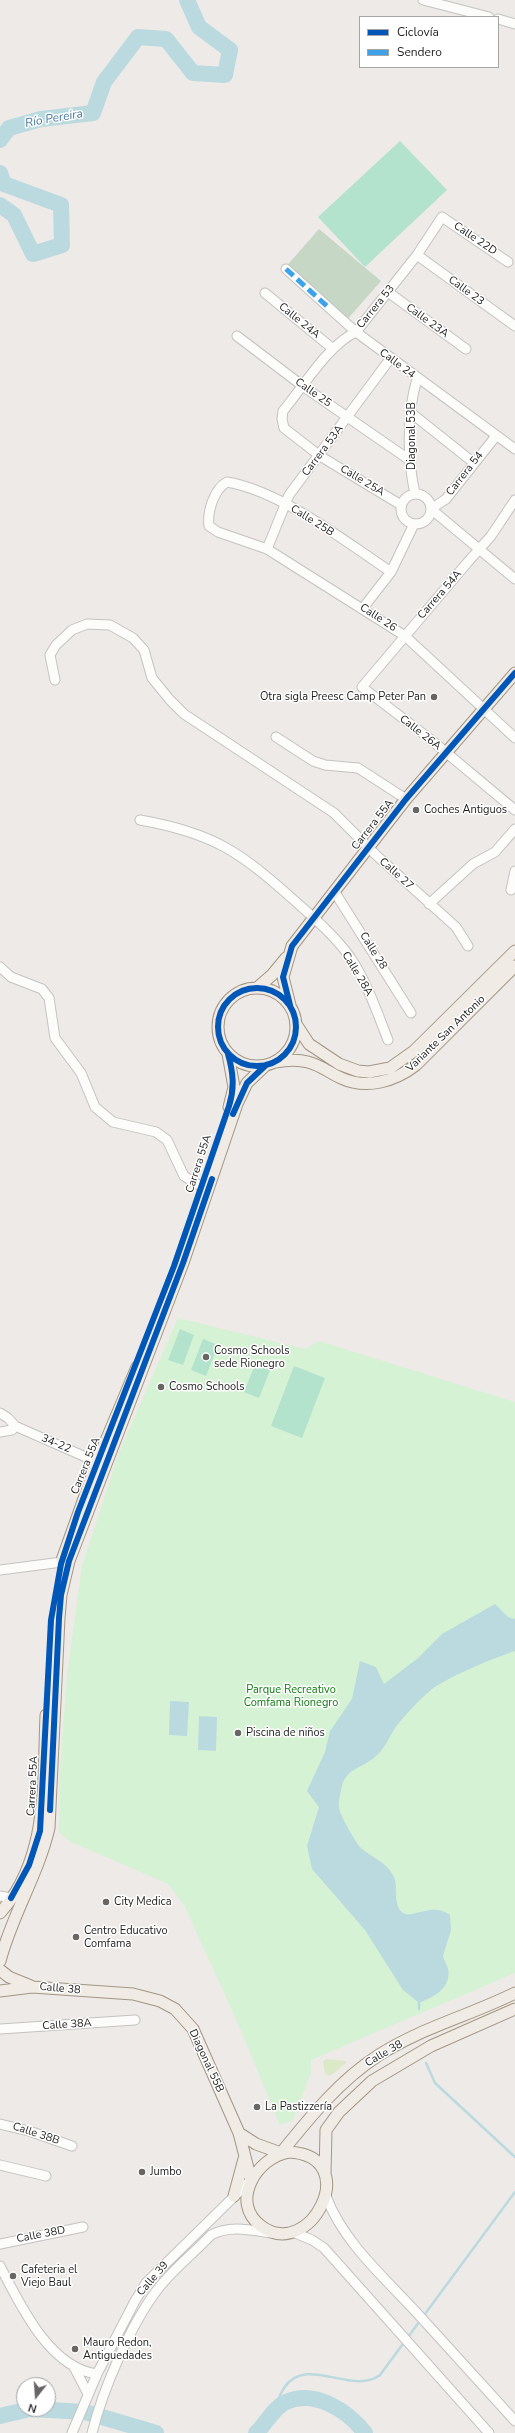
<!DOCTYPE html>
<meta charset="utf-8">
<style>
body{margin:0}
#map{position:relative;width:515px;height:2433px;overflow:hidden;background:#edeae7;font-family:"Nunito Sans",sans-serif}
canvas{display:block}
.legend{position:absolute;left:359px;top:16px;width:140px;height:52px;box-sizing:border-box;background:#fff;border:1px solid #a5a5a5;margin:0;padding:5px 7px;list-style:none;font-size:12px;color:#1f1f1f}
.legend li{display:flex;align-items:center;gap:8px;height:20px}
.legend b{width:20px;border:1px solid #a5a5a5}
.north{position:absolute;left:16px;top:2377px;width:40px;height:40px;box-sizing:border-box;background:#fff;border:1px solid #a5a5a5;border-radius:50%;rotate:197deg;font-size:11px;font-weight:700;line-height:16px;text-align:center;color:#1f1f1f}
.north::after{content:'';display:block;margin:auto;width:14px;height:18px;background:#676665;clip-path:polygon(50% 0,100% 100%,50% 72%,0 100%)}
</style>
<div id="map">
<canvas width="515" height="2433"></canvas>
<ul class="legend">
<li><b style="height:5px;background:#0057b8"></b>Ciclovía</li>
<li><b style="height:5px;background:#3da2ea"></b>Sendero</li>
</ul>
<div class="north">N</div>
</div>
<script>
const context = document.querySelector('canvas').getContext('2d');
context.lineJoin = 'round';
function fill(path, color) { context.fillStyle = color; context.fill(path, 'evenodd'); }
function strokePath(path, color, width, dash) { context.strokeStyle = color; context.lineWidth = width; context.lineCap = dash ? 'butt' : 'round'; context.setLineDash(dash || []); context.stroke(path); }
function write(font, color, halo, rows, align = 'center') {
  context.font = font + ' "Nunito Sans",sans-serif'; context.lineWidth = 3; context.setLineDash([]); context.textBaseline = 'middle'; context.strokeStyle = halo; context.fillStyle = color; for (const [text, x, y, turn = 0] of rows) {
    context.save(); context.translate(x, y); context.rotate((+turn || 0) * Math.PI / 180); context.textAlign = isNaN(turn) ? turn : align; if (halo) context.strokeText(text, 0, 0); context.fillText(text, 0, 0); context.restore();
  }
}
fill(new Path2D(`
 M326,2059L346,2061V2063L330,2076L325,2074L323,2061Z`), '#dbe9c7');
fill(new Path2D(`
 M319,229L381,281L345,322L284,269Z`), '#c6d7c5');
fill(new Path2D(`
 M178,1318L305,1349L319,1341L515,1402V1973L311,2060V2073L293,2120L280,2125L236,2019L184,1905L168,1884L69,1841L59,1832L60,1771L67,1676L82,1566L119,1453Z`), '#d6f2d4');
fill(new Path2D(`
 M400,141L447,190L365,267L318,217Z
 M180,1329L194,1335L183,1365L168,1360Z
 M203,1339L218,1345L206,1376L191,1370Z
 M256,1362L271,1368L259,1398L244,1392Z
 M294,1366L325,1378L302,1438L271,1426Z`), '#b3e3cc');
fill(new Path2D(`
 M495,1604L508,1617L515,1619V1651C492,1659 452,1675 432,1689C420,1699 408,1712 398,1724C390,1734 386,1748 376,1756C361,1770 345,1767 341,1790C340,1796 338,1802 339,1808C340,1815 356,1843 361,1848C371,1857 386,1862 393,1875C399,1886 393,1900 400,1910C408,1923 431,1900 450,1915L451,1930L443,1956C444,1960 447,1965 448,1968C452,1988 434,1997 419,2003L403,1990L365,1930L312,1869L307,1846L319,1807L307,1791L325,1752L330,1731L352,1699L360,1661L376,1667L384,1684L418,1658L442,1634Z
 M170,1701L189,1702L187,1736L169,1735Z
 M199,1716L217,1717L216,1751L198,1750Z`), '#bbdadf');
strokePath(new Path2D(`
 M419,2009V2003
 M426,2063L435,2083L515,2157
 M274,2412C277,2404 279,2395 284,2388C306,2354 352,2396 380,2375L515,2192`), '#bbdadf', 2.5);
strokePath(new Path2D(`
 M0,140L9,128L41,119L93,113L104,82L138,37L166,39L193,73L225,75L230,50L199,27L187,0
 M0,173L4,184L61,205L62,245L33,254L14,215L0,205
 M0,2416L30,2409L85,2412L156,2433
 M256,2433C266,2424 273,2408 286,2402C315,2389 348,2411 365,2433`), '#bbdadf', 16);
const minor = new Path2D(`
 M423,0L489,17
 M498,19L515,24
 M417,255L515,326
 M286,269L356,332L515,449
 M388,292L466,349
 M265,293L332,348
 M237,336L304,387L411,461
 M410,412L474,463
 M496,436L446,499L431,509L515,579
 M415,493C407,460 407,412 417,379
 M401 509a15 15 0 1 1 30 0a15 15 0 1 1-30 0Z
 M515,500L491,536L467,563L362,687L430,739L515,810
 M401,505L320,456L284,428L282,419L283,411C303,387 329,344 356,332L417,255L442,217L508,262
 M267,549L289,495L390,359
 M391,572C346,542 281,491 227,482C214,489 207,512 209,526L218,532L267,549L405,636L515,738
 M363,608L391,572L414,524
 M55,680L50,655L56,645L72,630L87,624L110,625L133,638L144,650L152,678L170,700L184,714L334,813L376,855L456,927L468,946
 M276,737L313,761L325,765L358,768L406,799
 M140,820C214,833 240,852 295,901C314,918 335,936 350,957C367,982 377,1012 388,1040
 M511,890L515,871
 M334,891L411,1013
 M429,904L473,864L495,852L515,829
 M0,967L11,977L42,989L49,998L55,1038L81,1073L95,1107L113,1122L156,1132L167,1140L184,1176L202,1187
 M0,1413L8,1418L15,1426L97,1462
 M0,1432L12,1430L15,1426
 M0,1570L62,1562
 M0,1896L11,1898
 M0,2029L135,2020
 M0,2124L29,2131L72,2146
 M0,2165L46,2176
 M326,2196C343,2242 384,2277 417,2313C450,2349 482,2385 515,2421
 M293,2232L312,2240L324,2248L489,2433
 M0,2244L83,2227
 M0,2266C20,2304 49,2368 97,2374
 M74,2367L88,2394
 M72,2433L97,2374L135,2301L146,2283L251,2180
 M92,2433C103,2389 130,2326 157,2290C172,2270 194,2253 211,2235C230,2225 250,2230 271,2233`);
const major = new Path2D(`
 M218 1027a39 39 0 1 1 78 0a39 39 0 1 1-78 0Z
 M257,988L272,975L286,958
 M290,1005L283,977L292,946L406,799L515,673
 M296,1024L309,1044L339,1064L358,1071L369,1072L390,1068L414,1051L515,951
 M228,1054L234,1087L229,1107
 M275,1062C286,1060 297,1059 308,1062C320,1065 330,1073 341,1078C367,1090 395,1081 416,1065L515,966
 M62,1560L97,1462L137,1367
 M0,1913C49,1859 43,1783 46,1715
 M0,1961C12,1915 38,1875 49,1828L59,1618L61,1595L69,1561L183,1263L237,1104L247,1083L266,1065
 M0,1970L9,1977L31,1986
 M0,1991L32,1987L133,1994L160,2001L175,2009L193,2029L239,2133L251,2180
 M239,2133L256,2144L281,2153C310,2117 340,2080 379,2055C421,2028 471,2015 515,1993
 M289,2152C365,2156 310,2263 261,2226C229,2202 257,2157 289,2152Z
 M325,2174L326,2130L339,2112L372,2081L431,2046L515,2009
 M234,2196L244,2159`);
strokePath(minor, '#c4c3c2', 11);
strokePath(major, '#a39684', 13);
strokePath(minor, '#fcfcfb', 9);
strokePath(major, '#f0ebe5', 11);
strokePath(new Path2D(`
 M286,269L329,308`), '#3da2ea', 5, [10, 5]);
strokePath(new Path2D(`
 M218 1027a39 39 0 1 1 78 0a39 39 0 1 1-78 0Z
 M290,1005L283,977L292,946L406,799L515,673
 M233,1114L247,1083L266,1065
 M50,1810L59,1618L61,1595L69,1561L183,1263L212,1179
 M11,1898L29,1865L40,1831L51,1620L61,1564L78,1512L174,1266L229,1106C235,1087 233,1072 228,1054`), '#0057b8', 6);
for (const [x, y, r, color] of [
 [434,697,4,"#676665"],
 [416,810,4,"#676665"],
 [206,1357,4,"#676665"],
 [161,1387,4,"#676665"],
 [238,1733,4,"#676665"],
 [106,1902,4,"#676665"],
 [76,1937,4,"#676665"],
 [257,2107,4,"#676665"],
 [142,2172,4,"#676665"],
 [13,2276,4,"#676665"],
 [75,2349,4,"#676665"]
]) { const dot = new Path2D(); dot.arc(x, y, r, 0, 2 * Math.PI); context.fillStyle = color; context.fill(dot); strokePath(dot, '#fff', 1.5); }
write('11px', '#1f1f1f', '#fff', [
 ["Calle 22D",475,239,34],
 ["Calle 23",466,291,36],
 ["Carrera 53",376,307,-51],
 ["Calle 24A",299,321,39],
 ["Calle 23A",427,321,36],
 ["Calle 24",397,364,37],
 ["Calle 25",313,393,35],
 ["Diagonal 53B",412,436,-90],
 ["Carrera 53A",323,451,-53],
 ["Carrera 54",465,474,-52],
 ["Calle 25A",362,481,31],
 ["Calle 25B",312,521,32],
 ["Carrera 54A",440,595,-49],
 ["Calle 26",378,618,33],
 ["Calle 26A",420,733,38],
 ["Carrera 55A",373,825,-52],
 ["Calle 27",396,874,42],
 ["Calle 28",373,951,58],
 ["Calle 28A",357,974,59],
 ["Variante San Antonio",446,1034,-44],
 ["Carrera 55A",199,1164,-72],
 ["34-22",56,1444,23],
 ["Carrera 55A",86,1466,-68],
 ["Carrera 55A",33,1786,-87],
 ["Calle 38",60,1989,5],
 ["Calle 38A",67,2025,-4],
 ["Calle 38",384,2054,-30],
 ["Diagonal 55B",206,2061,65],
 ["Calle 38B",36,2134,18],
 ["Calle 38D",41,2235,-11],
 ["Calle 39",153,2279,-49]
]);
write('11px', '#1f1f1f', '#fff', [
 ["Otra sigla Preesc Camp Peter Pan",426,697,"right"],
 ["Coches Antiguos",424,810],
 ["Cosmo Schools",214,1351],
 ["sede Rionegro",214,1364],
 ["Cosmo Schools",169,1387],
 ["Piscina de niños",246,1733],
 ["City Medica",114,1902],
 ["Centro Educativo",84,1931],
 ["Comfama",84,1944],
 ["La Pastizzería",265,2107],
 ["Jumbo",150,2172],
 ["Cafeteria el",21,2270],
 ["Viejo Baul",21,2283],
 ["Mauro Redon,",83,2343],
 ["Antiguedades",83,2356]
], 'left');
write('11px', '#0e7b10', '#fff', [
 ["Parque Recreativo",291,1690],
 ["Comfama Rionegro",291,1703]
]);
write('italic 12px', '#47789d', '#fff', [
 ["Río Pereira",54,119,-10]
]);
</script>
